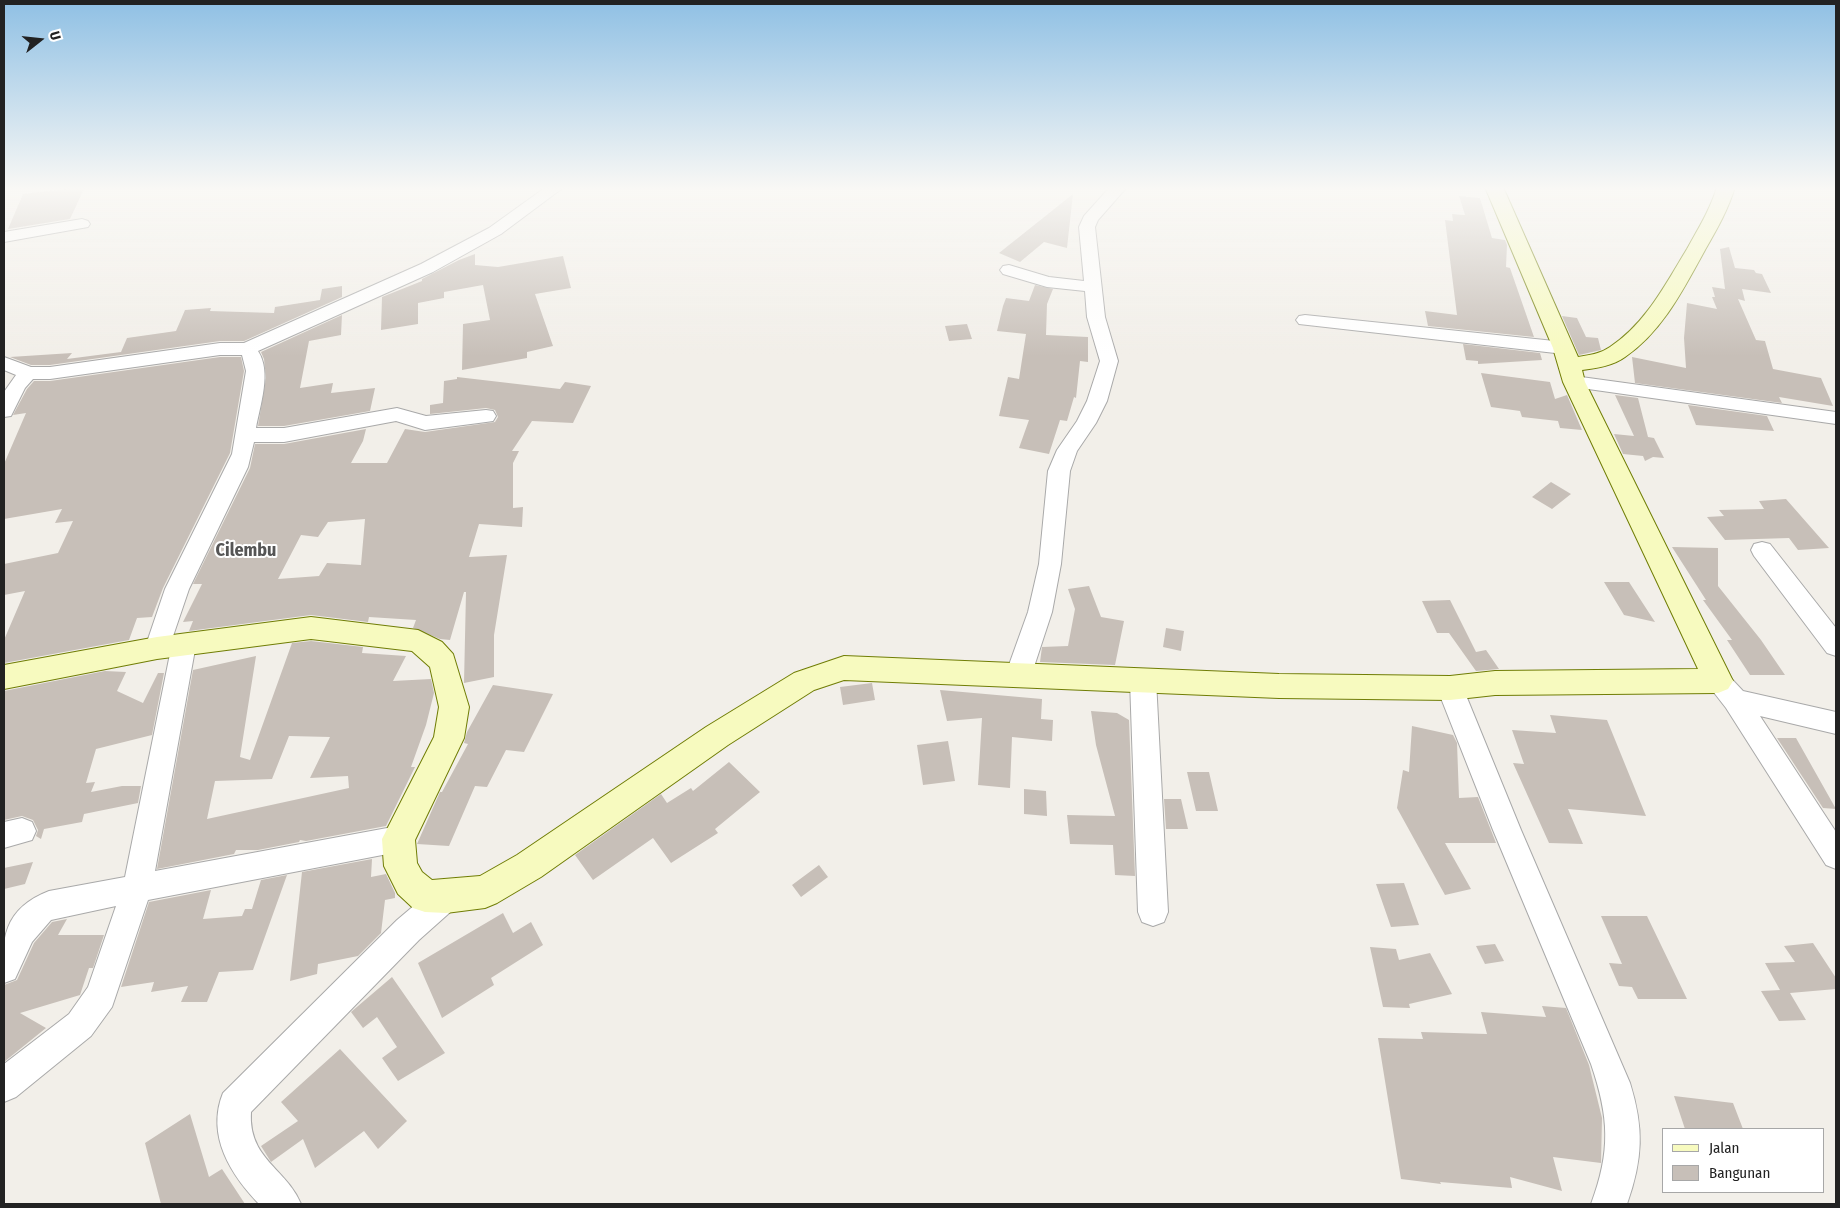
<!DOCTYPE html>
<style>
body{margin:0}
#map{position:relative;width:1840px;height:1208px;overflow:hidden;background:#f2efe9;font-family:"Fira Sans Condensed",sans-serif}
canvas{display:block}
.frame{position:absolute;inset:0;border:5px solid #222;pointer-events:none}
.legend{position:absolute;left:1662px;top:1128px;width:162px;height:65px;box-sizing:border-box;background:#fff;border:1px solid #a7a7a7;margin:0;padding:6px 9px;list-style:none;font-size:15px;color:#222}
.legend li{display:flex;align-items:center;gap:10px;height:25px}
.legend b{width:25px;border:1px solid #a7a7a7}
.north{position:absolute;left:15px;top:15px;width:50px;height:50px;-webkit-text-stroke:4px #fff;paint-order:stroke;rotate:74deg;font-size:14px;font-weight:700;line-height:20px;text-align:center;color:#222}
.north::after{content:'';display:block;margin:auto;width:18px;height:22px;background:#222;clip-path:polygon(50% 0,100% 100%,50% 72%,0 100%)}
</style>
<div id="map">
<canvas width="1840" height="1208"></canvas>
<div class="frame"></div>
<ul class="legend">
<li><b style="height:6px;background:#f7fabf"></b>Jalan</li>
<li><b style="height:14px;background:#c7bfb8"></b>Bangunan</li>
</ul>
<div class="north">U</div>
</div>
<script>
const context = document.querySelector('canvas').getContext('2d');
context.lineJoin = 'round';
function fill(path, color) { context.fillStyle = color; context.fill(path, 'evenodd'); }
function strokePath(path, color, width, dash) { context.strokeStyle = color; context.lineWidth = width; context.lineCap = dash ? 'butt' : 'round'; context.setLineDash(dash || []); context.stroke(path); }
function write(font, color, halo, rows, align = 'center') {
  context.font = font + ' "Fira Sans Condensed",sans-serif'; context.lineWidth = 4; context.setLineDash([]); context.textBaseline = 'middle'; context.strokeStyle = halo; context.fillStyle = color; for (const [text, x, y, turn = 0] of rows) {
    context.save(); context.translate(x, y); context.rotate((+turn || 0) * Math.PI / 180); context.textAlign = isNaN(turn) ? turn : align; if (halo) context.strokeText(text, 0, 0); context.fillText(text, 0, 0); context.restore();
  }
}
fill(new Path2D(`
 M85,187L70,219L8,229L23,194Z
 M1073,194L1067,248L1044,242L1020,262L999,253Z
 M1459,196L1480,198L1492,238L1505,240L1507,245L1506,267L1510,268L1534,337L1428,326L1425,311L1457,315L1445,220L1453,221L1452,214L1465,215Z
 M1729,247L1735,268L1754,270L1756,273L1762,274L1771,293L1742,289L1745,301L1738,299L1756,340L1765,341L1773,369L1821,378L1833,406L1779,397L1782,403L1635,383L1632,357L1686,368L1684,338L1687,303L1717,309L1712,297H1715L1712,287L1725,289L1720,249Z
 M475,254V265L498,267L563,256L571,288L535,294L553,346L527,352V358L462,370L463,324L490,320L483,285L444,292V298L418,303V324L381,330L382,297L422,281V279L459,260Z
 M1035,285L1053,289L1047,304L1046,335L1088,337V362L1080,361L1076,398L1074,397L1067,421L1060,420L1049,454L1019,448L1029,420L999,416L1008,377L1019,379L1026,334L997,331L1003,306L1006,298L1029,301Z
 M342,286V297L244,341H220L50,365H31L10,357L72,353L67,359L121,352L127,338L176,331L185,310L211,308L210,311L274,313L275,307L320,300L322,289Z
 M342,315L341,335L309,341L300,388L333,383L331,393L375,388L370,411L284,426H258L266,378L264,359L261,352Z
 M1562,316L1577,318L1586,337L1598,338L1601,350L1579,355Z
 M967,324L972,339L949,341L945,326Z
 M1463,344L1540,353L1542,360L1478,364V361L1466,360Z
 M220,357H241L244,371L230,453L163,588L152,617L137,618L129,640L4,663V640L25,591L4,595V564L58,553L73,521L55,523L62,509L4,519V464L26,413L13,415L27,389L34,381H50Z
 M1481,373L1550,382L1555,399L1567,395L1582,430L1560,428L1558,421L1522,417L1520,411L1491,407Z
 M457,377L560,389L565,382L591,386L573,423L532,421L512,451H519L513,463V508L523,507L522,527L479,524L469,557L507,555L494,635V677L464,683L466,592H464L450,640L440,639L413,628L416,620L369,617L368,622L311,615L189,631L193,621L183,622L202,584H193L250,468L255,444H284L366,429L363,441L351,463H387L405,429L425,432L495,422L498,417L495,410L486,408L430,414V405L443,403L444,381L457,379ZM365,519L361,565L327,563L319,576L278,579L301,535L318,537L328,522Z
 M1615,395L1638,398L1648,437L1654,438L1664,458L1653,457L1645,461L1643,456L1623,454L1614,434L1634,436Z
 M1688,405L1767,416L1774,431L1696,425Z
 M1551,482L1571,494L1552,509L1532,497Z
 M1786,499L1829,548L1798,550L1789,538L1725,540L1707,517L1724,516L1719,510L1764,509L1759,501Z
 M1672,547L1718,548V586L1761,640L1785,675H1750L1727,640H1732L1703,600H1706Z
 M1604,582H1629L1655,622L1624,615Z
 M1089,586L1101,617L1124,621L1115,665L1040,662L1042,647L1068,646L1075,609L1068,589Z
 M1450,600L1476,652L1486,650L1499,669L1476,671L1449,633H1437L1422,601Z
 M1166,628L1184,631L1181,651L1163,647Z
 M311,641L363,647L362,653L406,656L393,681L431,679L434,693L426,725L411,767H415L386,826L306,841L300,840L299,842L258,850H236L234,854L157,869L193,670L256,656L240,757L250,760L292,643ZM289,736L330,737L310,778L348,776L349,788L207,819L215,781L272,779Z
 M105,671L126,672L117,691L143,703L158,673H164L152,735L96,749L86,783L95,782L91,792L122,786H141L138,803L84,814L82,822L44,829L41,839L36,836L38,830L33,820L22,816L4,820V691Z
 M872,683L875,700L843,705L840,687Z
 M493,685L553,694L524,752L506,750L487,787L475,786L449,846L417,844L440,792H442L468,744L464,743L467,732Z
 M940,690L1042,699L1041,719L1053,720L1052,741L1012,737L1010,788L978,785L982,718L947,721Z
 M1091,711L1117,713L1129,720L1135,876L1115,875L1113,845L1070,844L1067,815L1115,816L1096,745Z
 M1550,715L1607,720L1646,816L1568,809L1583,844L1549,843L1513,763L1524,764L1512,730L1556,733Z
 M1412,726L1453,735L1457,743L1459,798L1478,797L1496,843H1445L1471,889L1445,895L1397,808L1403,770L1409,772Z
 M1777,738H1796L1836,809L1823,808Z
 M948,741L955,781L923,785L917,745Z
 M729,762L760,792L715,829L718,833L671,863L653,838L593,880L575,855L661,794L667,803L691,788L693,791Z
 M1187,772H1209L1218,811H1196Z
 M1024,789L1046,791L1047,816L1024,814Z
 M1164,799H1181L1188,829H1166Z
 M372,859L371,877L386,874L395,893V898L385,900L381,933L358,956L318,964L317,974L290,981L302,872Z
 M33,862L25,884L4,889V868Z
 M819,865L828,877L801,897L792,885Z
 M287,875L253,970L219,972L207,1002H181L188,986L151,992L154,982L121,987L149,902L211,890L203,919L242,916L245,909H252L261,880Z
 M1404,883L1419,925L1391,927L1376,884Z
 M503,913L513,933L531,922L543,945L491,978L494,985L442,1018L418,963Z
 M1601,916H1647L1687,999H1638L1632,987L1619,986L1609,963L1622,964Z
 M67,919L58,935H104L93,968H89L80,995L20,1013L46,1028L4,1062V985L17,980L34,943L52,922Z
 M1813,943L1836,978V989L1790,993L1806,1020L1779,1021L1761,991L1780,990L1765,963L1795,962L1784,946Z
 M1495,944L1504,961L1485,964L1476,946Z
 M1370,947L1396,949L1399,960L1430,953L1452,994L1409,1004L1410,1008L1383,1007Z
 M392,977L445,1053L398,1081L382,1058L397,1047L377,1017L363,1028L351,1012Z
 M1542,1006L1566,1008L1589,1065L1602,1118L1601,1163L1553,1157L1562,1191L1510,1177L1512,1188L1440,1182L1441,1184L1401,1179L1378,1038L1423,1039L1421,1032L1487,1034L1481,1012L1546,1017Z
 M340,1049L407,1121L378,1149L364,1131L315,1168L303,1139L271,1162L261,1146L298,1121L281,1102Z
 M1674,1096L1733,1103L1743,1129H1685Z
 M190,1114L209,1177L222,1169L245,1204H161L145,1143Z`), '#c7bfb8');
const street = new Path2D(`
 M546,187H564L501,234L433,272L258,351C272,372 260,405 256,428H284L397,408L426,416L486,410L493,411L496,416L493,421L486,422L425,430L396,421L284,442H254L248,467L189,589L169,648L166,655L157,658L148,655L145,648L165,589L232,454L246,371L242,355H220L50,379H33L25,388L11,416L4,417V392L16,375L4,370V357L31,367H50L220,343H244L421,264L489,228Z
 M1110,187H1127L1098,220L1095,227L1105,317L1118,361L1107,401L1096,423L1077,451L1070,471L1061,564L1052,612L1031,676L1027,683L1018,686L1009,683L1005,676L1028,612L1039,564L1048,471L1057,450L1077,421L1087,401L1100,361L1087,317L1085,291L1047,287L1003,274L1000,270L1003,266L1009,265L1049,277L1084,281L1079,227L1084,216Z
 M82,219L88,221L90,224L88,227L4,242V232Z
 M1305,315L1564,342L1571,344L1573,348L1571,352L1564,354L1299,324L1296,320L1299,316Z
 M1574,376L1836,412V424L1567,386L1564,382L1567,378Z
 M1762,542L1770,544L1836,628V656L1827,653L1754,556L1751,550L1754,544Z
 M184,634L193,637L196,644L155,871L398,826L408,830L412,839L408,848L398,852L148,900L112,1007L91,1036L16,1097L4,1102V1064L69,1014L88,987L116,906L51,920L32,942L15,979L4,983C1,939 3,909 49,891L125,877L172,644L175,637Z
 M1143,670L1152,673L1156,680L1168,912L1164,922L1153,926L1142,922L1138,912L1130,680L1134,673Z
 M1718,671L1727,674L1743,691L1836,712V734L1760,716L1836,832V869L1826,865L1726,708L1705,681L1709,674Z
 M1450,678L1459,681L1463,688L1521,830L1630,1083C1644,1128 1643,1159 1627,1204H1591C1611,1151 1609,1117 1591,1064L1493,830L1437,688L1441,681Z
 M22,818L32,822L36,831L32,840L4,848V822Z
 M446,883L456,887L461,897L456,907L419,940L251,1112C248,1159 286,1168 301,1204H259C230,1174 206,1135 223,1093L397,920L436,887Z`);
const secondary = new Path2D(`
 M1485,187H1503L1578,357C1589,355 1600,354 1610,347C1646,323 1665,285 1687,249C1698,229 1710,210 1717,187H1735C1728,210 1717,229 1705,250C1684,288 1663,331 1625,357C1613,366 1596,368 1582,370L1585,382L1733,681L1728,689L1718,693L1495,695L1450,700L1279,698L844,680L814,690L728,745L541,877L497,903L485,908L446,913L425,912L413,908L398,894L384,866L382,839L434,737L439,707L430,667L412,651L311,639L157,659L4,689V665L157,637L311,617L418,630L442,642L453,654L469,707L464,738L415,840L417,863L422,872L432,880L480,876L517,855L706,727L794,673L844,656L1279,674L1450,676L1495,671L1698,669L1563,382L1553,348Z`);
strokePath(street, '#a9a9a9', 2);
strokePath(secondary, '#707d05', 2);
fill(street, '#fff');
fill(secondary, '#f7fabf');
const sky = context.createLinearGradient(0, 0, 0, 356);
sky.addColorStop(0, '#8fc0e4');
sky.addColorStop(0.53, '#f9f8f5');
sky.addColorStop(1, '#f9f8f500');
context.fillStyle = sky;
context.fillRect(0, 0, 1840, 356);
write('bold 18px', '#555', '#fff', [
 ["Cilembu",246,551]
]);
</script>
